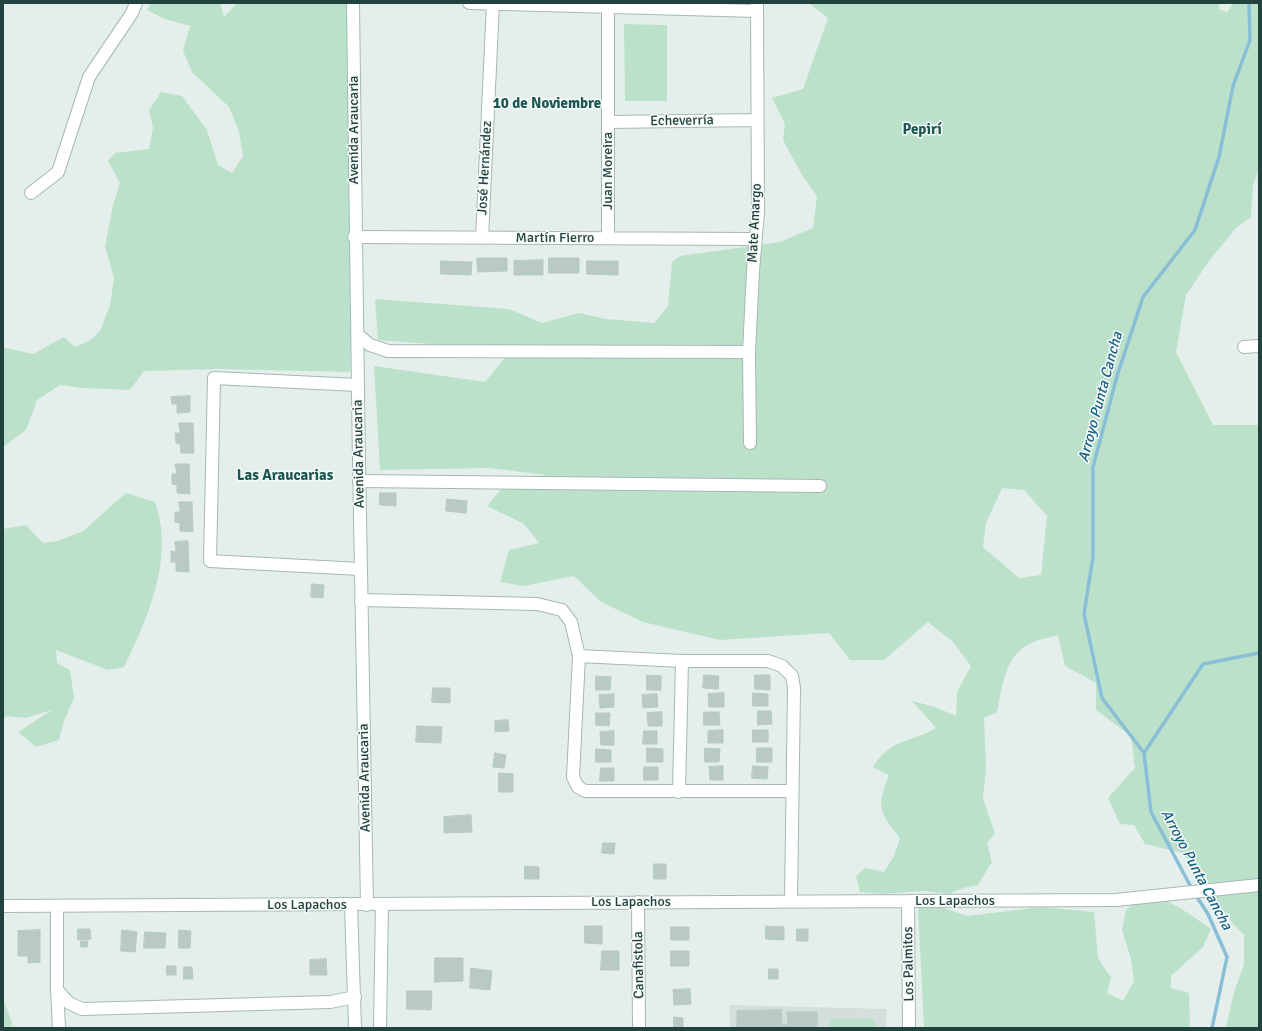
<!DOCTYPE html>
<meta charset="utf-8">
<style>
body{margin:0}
#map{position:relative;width:1262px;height:1031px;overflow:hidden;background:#e4efeb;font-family:Signika,sans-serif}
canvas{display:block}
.frame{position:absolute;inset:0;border:4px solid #22423e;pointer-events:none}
</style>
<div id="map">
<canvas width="1262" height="1031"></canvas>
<div class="frame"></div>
</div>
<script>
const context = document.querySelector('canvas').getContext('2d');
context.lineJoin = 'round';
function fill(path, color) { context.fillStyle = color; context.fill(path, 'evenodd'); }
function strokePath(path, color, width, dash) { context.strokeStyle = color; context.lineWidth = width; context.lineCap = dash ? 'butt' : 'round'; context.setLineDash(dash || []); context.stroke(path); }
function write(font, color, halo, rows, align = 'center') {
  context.font = font + ' Signika,sans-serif'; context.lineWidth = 3; context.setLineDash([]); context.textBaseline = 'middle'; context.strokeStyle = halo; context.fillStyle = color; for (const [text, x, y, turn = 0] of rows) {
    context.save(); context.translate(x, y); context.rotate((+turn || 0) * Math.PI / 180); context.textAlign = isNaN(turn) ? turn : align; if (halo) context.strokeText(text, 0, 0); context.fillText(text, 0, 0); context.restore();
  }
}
fill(new Path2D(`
 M729,1005L887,1009L886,1028H730Z`), '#d2dfdb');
fill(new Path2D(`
 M151,3H220L224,17L237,3H347L354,237L350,372L217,369L144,371L130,390L82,388L60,385L37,400L26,430L3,447V346L6,348L33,354L64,337L75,347L89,341L100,331L110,305L114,278L105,246L113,205L120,183L108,161L115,153L149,149L153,128L149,110L161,92L182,96L207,130L218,165L232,173L243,156L239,132L229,107L192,72L183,51L190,26L165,19L147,10Z
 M809,3H1219V9L1227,12L1233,3H1259V169L1253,185L1251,217L1236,228L1209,261L1186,295L1176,352L1213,425H1259V1028H1226L1234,992L1244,965V935L1233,924L1217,902L1204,872L1179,852L1145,844L1134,825L1120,824L1108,798L1135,768L1131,736L1096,710V683L1065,666L1058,635C1049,638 1039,639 1031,643C1005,654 1002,688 997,712L984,718L986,766L983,799L995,833L987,843L992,862L978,885L963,888L949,894L924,891L881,894L860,892L856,876L865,868L884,872L894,856L900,838C879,811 876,808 889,775L873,767C890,738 911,743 936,728L912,701L935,707L956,716L957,692L971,666L953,642L928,622L884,660H850L829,633L720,640L643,622L601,602L574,576L524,586L500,582L509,550L539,543L524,524L487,506L508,481L547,475L489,468L380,470L374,366L485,382L511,350L378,340L375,299L509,309L542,323L579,313L606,319L654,323L668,306L672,262L680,256L780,242L813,228L817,196L802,175L783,140L785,124L772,98L803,89L828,18ZM1002,488L1024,490L1047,516L1041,575L1019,578L983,547L986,523Z
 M624,24L667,25V101H625Z
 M126,493L155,502C175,556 148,618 124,667L108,670L56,650L57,663L70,670L74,698L64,721L59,740L36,747L18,732L52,710L25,718L7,716L3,719V529L26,525L43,543L58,541L83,531Z
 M1159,896L1188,913L1211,929L1203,947L1171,976V988L1189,993L1190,1028H924L918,908L933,904L967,916L1042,907L1094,912L1098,958L1111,978L1107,993L1123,1001L1134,981L1131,959L1122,930L1126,910L1136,900Z
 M3,999L12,1022L11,1028H3Z
 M830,1019H875V1028H830Z`), '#bce1cb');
strokePath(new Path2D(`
 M1144,753L1203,664L1259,653
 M1192,889L1151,812L1144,753L1102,698L1084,614L1093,557V467L1117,376L1143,297L1195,230L1219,157L1233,86L1250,40L1249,3
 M1195,894L1208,914L1227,957L1212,1028`), '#88bfd7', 3.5);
const building = new Path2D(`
 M477,258H507V271L478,272Z
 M549,258H579V273H549Z
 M543,260V275H514V261Z
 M441,261L472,262L471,275L441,274Z
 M587,261H618V275L587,274Z
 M190,396V412L177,413V404H172L171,397Z
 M179,423H193L194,453H181L180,444L176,443L175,433H180Z
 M175,464H189L190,494L177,493V485L172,484V474H177Z
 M380,493H396V506L380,505Z
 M447,499L467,501L466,513L446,511Z
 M179,502H192L193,532L180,531V523L175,522V512H180Z
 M188,541L189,572L176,571V562H171V551L176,552L175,542Z
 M312,584L324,585L323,598L311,597Z
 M647,675L661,676V690H647Z
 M704,675L719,676L718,689L703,688Z
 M755,675H770V690L755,689Z
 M596,676L611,677L610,690H596Z
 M433,688H450V703L432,702Z
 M724,693V707H709L708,694Z
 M753,693L768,694V706H753Z
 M614,694V707L600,708L599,695Z
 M657,694L658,707L643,708L642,695Z
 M758,711H771L772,724L758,725Z
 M662,712V726H648L647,713Z
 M704,712H719L720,725H704Z
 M596,713H610L609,726L596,725Z
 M508,720L509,731L495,732V721Z
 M417,726L442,727L441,743L416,742Z
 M723,730V743H708V731Z
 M753,730H768V742H753Z
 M614,731V745H601L600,732Z
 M644,731H657V744H643Z
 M647,748L663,749V762H647Z
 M705,748L720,749L719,762H705Z
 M757,748H772V762H757Z
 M596,749L611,750V762H596Z
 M495,753L506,755L504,768L493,767Z
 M723,766V780H710L709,767Z
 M753,766L768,767L767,779L752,778Z
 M644,767H658V780H644Z
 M601,768H614V781H600Z
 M499,773L513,774V792H499Z
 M471,815L472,832L444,833V817Z
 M603,843H615L614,854L602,853Z
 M654,864H666V879H654Z
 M525,866L539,867V879H525Z
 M585,926H602V944L585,943Z
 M766,926L784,927V940L766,939Z
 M671,927H689V940H671Z
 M78,929H90L91,939L78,940Z
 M797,929H808V941H797Z
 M40,930V962L28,963V956H18V931Z
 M122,930L137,932L135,952L121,951Z
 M179,930L191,931L190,948H179Z
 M145,932L166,933L165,948H144Z
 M81,941H88L87,947H81Z
 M602,951H619V970H601Z
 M671,951H689V966H671Z
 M435,958H463V981L435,982Z
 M326,959L327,975H310V960Z
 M167,966H176V975H167Z
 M184,967H192L193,979H184Z
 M471,968L492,971L490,990L470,988Z
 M769,969H778V979H769Z
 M690,989L691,1004L674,1005L673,990Z
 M407,991H432L431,1010L407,1009Z
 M781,1010L782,1025H788L787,1012H817V1028H737V1011Z
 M674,1017L683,1018V1028H674Z`);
fill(building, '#b9cac5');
strokePath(building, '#b6c9c4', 1);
const street = new Path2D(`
 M469,3L757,11
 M608,7V238
 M608,122L757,120
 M31,193L58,172L89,77L132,13L136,3
 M354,237L755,239
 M482,238L493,3
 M358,335L370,345L388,351L749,352
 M1244,347L1259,346
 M358,385L214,378L210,561L360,569
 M750,443L749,352L753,271L758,212L757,3
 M359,481L820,486
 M361,600L537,604L562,610L571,622L579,656L682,661H768L782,666L792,676L794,688L791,901
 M579,656L573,777L578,787L585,791H793
 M679,792L682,661
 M908,901L909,1028
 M638,902L639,1028
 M3,906L908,901L1116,900L1259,885
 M57,906V990L59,1028
 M57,990L69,1003L82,1009L330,1002L355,997`);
const secondary = new Path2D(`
 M353,3C355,304 362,604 367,905
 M351,905L355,1028
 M380,1028L382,904`);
strokePath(street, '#a6b8b4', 14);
strokePath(secondary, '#a1bbb6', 14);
strokePath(street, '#fff', 12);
strokePath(secondary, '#fff', 12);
write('14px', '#22423e', '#f5faf9', [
 ["Echeverría",682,121,-1],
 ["Avenida Araucaria",354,130,-90],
 ["José Hernández",485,168,-87],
 ["Juan Moreira",608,171,-90],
 ["Mate Amargo",755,223,-87],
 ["Martín Fierro",555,238],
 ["Avenida Araucaria",359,454,-91],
 ["Avenida Araucaria",365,778,-91],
 ["Los Lapachos",955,901],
 ["Los Lapachos",631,902],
 ["Los Lapachos",307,905],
 ["Los Palmitos",909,964,-91],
 ["Canafistola",639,965,-91]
]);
write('bold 15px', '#1b5651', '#f5faf9', [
 ["10 de Noviembre",547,104],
 ["Pepirí",922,130],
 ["Las Araucarias",285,476]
]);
write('italic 15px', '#166184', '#f5faf9', [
 ["Arroyo Punta Cancha",1101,397,-75],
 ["Arroyo Punta Cancha",1196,870,62]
]);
</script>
